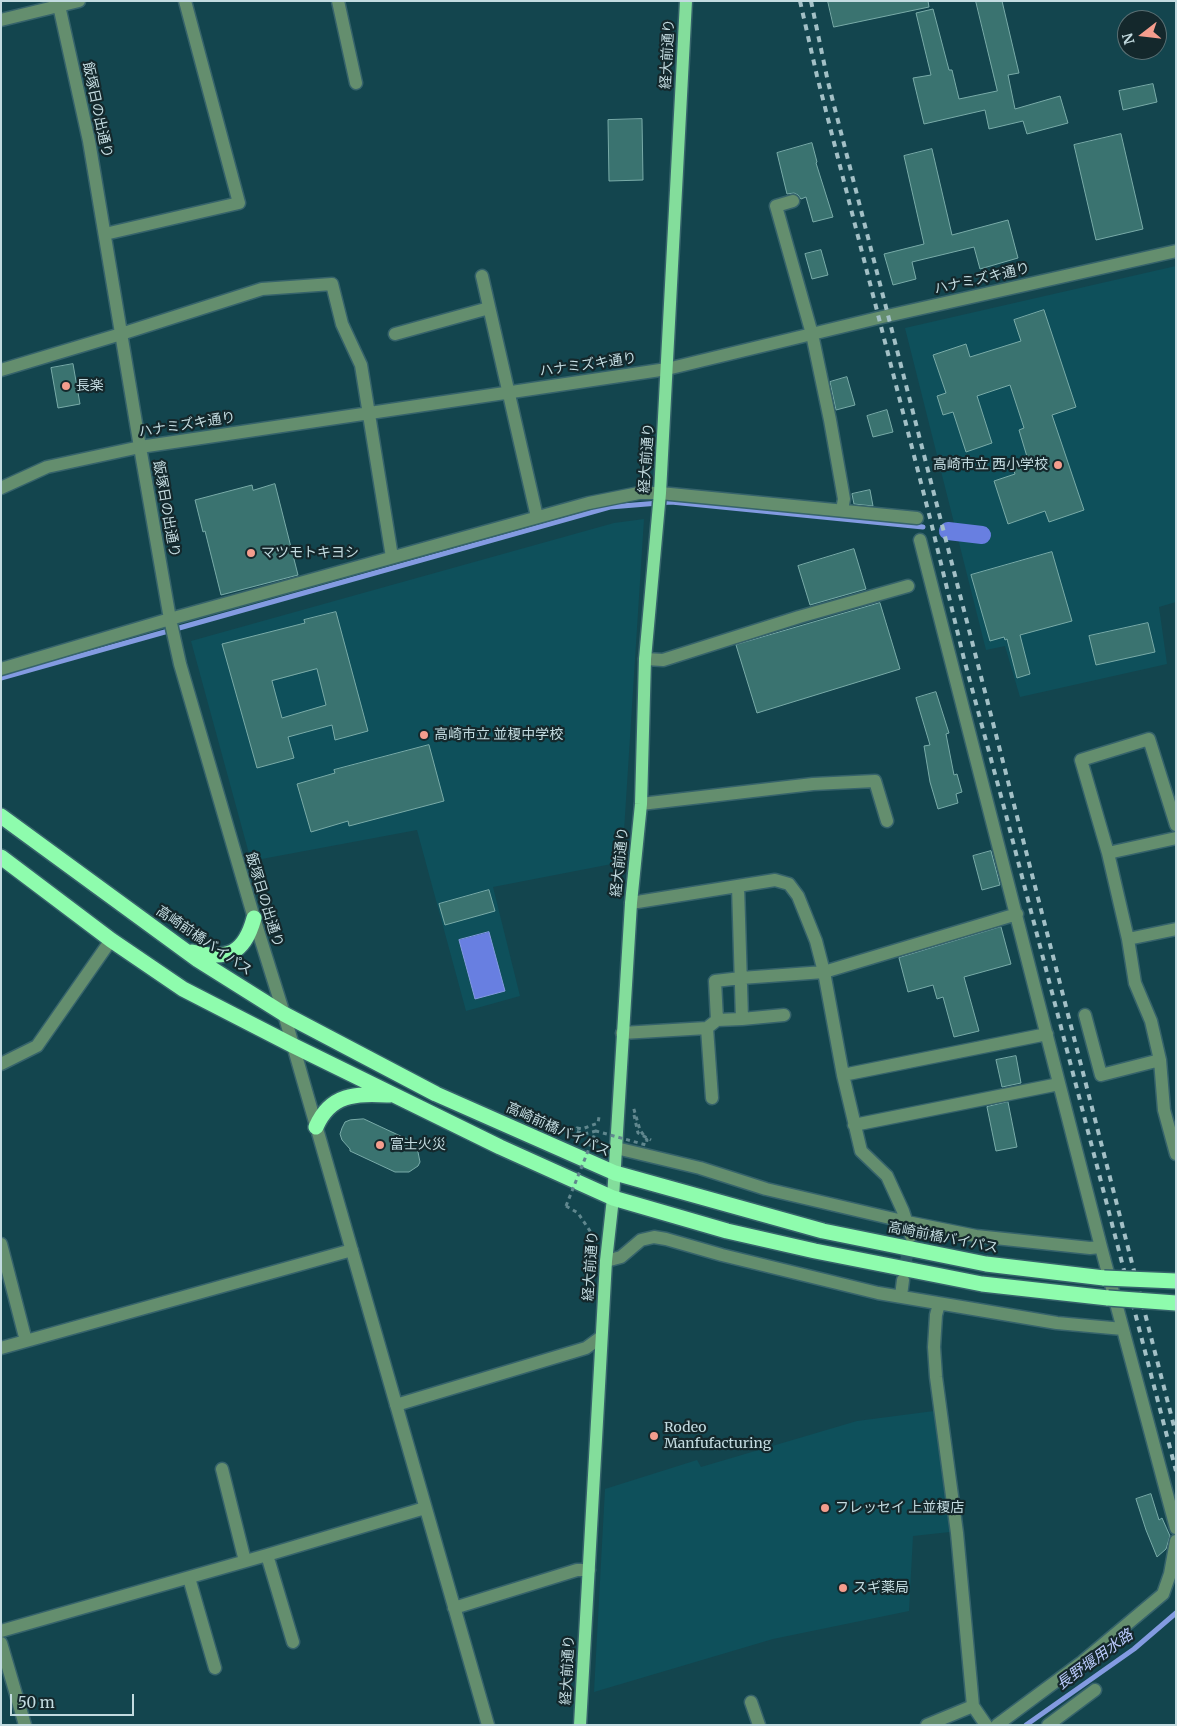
<!DOCTYPE html>
<meta charset="utf-8">
<style>
body{margin:0}
#map{position:relative;width:1177px;height:1726px;overflow:hidden;background:#13454e;font-family:Merriweather,serif}
canvas{display:block}
.frame{position:absolute;inset:0;border:2px solid #c3dbe0;pointer-events:none}
.north{position:absolute;left:1117px;top:10px;width:50px;height:50px;box-sizing:border-box;background:#14282c;border:1px solid #5a7074;border-radius:50%;rotate:254deg;font-size:14px;font-weight:700;line-height:20px;text-align:center;color:#c3dbe0}
.north::after{content:'';display:block;margin:auto;width:18px;height:22px;background:#f49d8d;clip-path:polygon(50% 0,100% 100%,50% 72%,0 100%)}
.scale{position:absolute;left:10px;top:1694px;width:124px;height:22px;box-sizing:border-box;border:2px solid #c3dbe0;border-top:0;padding-left:6px;font-size:15px;line-height:18px;white-space:nowrap;color:#c3dbe0;-webkit-text-stroke:4px #14282c;paint-order:stroke}
</style>
<div id="map">
<canvas width="1177" height="1726"></canvas>
<div class="frame"></div>
<div class="north">N</div>
<div class="scale">50 m</div>
</div>
<script>
const context = document.querySelector('canvas').getContext('2d');
context.lineJoin = 'round';
function fill(path, color) { context.fillStyle = color; context.fill(path, 'evenodd'); }
function strokePath(path, color, width, dash) { context.strokeStyle = color; context.lineWidth = width; context.lineCap = dash ? 'butt' : 'round'; context.setLineDash(dash || []); context.stroke(path); }
function write(font, color, halo, rows, align = 'center') {
  context.font = font + ' Merriweather,"Noto Sans JP",serif'; context.lineWidth = 4.5; context.setLineDash([]); context.textBaseline = 'middle'; context.strokeStyle = halo; context.fillStyle = color; for (const [text, x, y, turn = 0] of rows) {
    context.save(); context.translate(x, y); context.rotate((+turn || 0) * Math.PI / 180); context.textAlign = isNaN(turn) ? turn : align; if (halo) context.strokeText(text, 0, 0); context.fillText(text, 0, 0); context.restore();
  }
}
fill(new Path2D(`
 M1176,266V602L1159,607L1167,664L1020,697L1005,646L986,650L905,328Z
 M644,519L622,862L493,887L520,996L466,1011L417,830L251,861L191,641L614,523Z
 M934,1411L950,1532L913,1536L909,1611L773,1639L594,1692L605,1489L697,1460L701,1467L857,1421Z`), '#0e505b');
const water = new Path2D(`
 M489,932L505,991L475,999L459,940Z`);
fill(water, '#687fe1');
strokePath(water, '#839be1', 1);
strokePath(new Path2D(`
 M1,678L610,507L671,502L923,527
 M1026,1725L1134,1649L1176,1613`), '#839be1', 5);
strokePath(new Path2D(`
 M948,531L982,535`), '#687fe1', 18);
const building = new Path2D(`
 M828,1H928L929,7L834,27Z
 M976,1H1002L1019,73L1008,75L1015,109L1060,96L1068,123L1027,134L1023,121L989,129L985,110L924,124L913,78L931,75L916,13L933,9L949,70H952L959,99L997,91Z
 M1153,84L1157,102L1123,110L1119,91Z
 M642,119L643,180L609,181L608,120Z
 M1121,134L1143,229L1096,240L1074,145Z
 M812,143L817,162L816,163L833,217L813,222L806,197L801,199L798,195L794,193L787,194L777,153Z
 M932,149L952,235L1008,220L1018,258L980,269L974,247L912,262L916,279L893,285L884,254L924,244L904,156Z
 M821,250L828,275L812,279L805,254Z
 M1044,310L1076,407L1052,415L1084,510L1049,522L1045,511L1008,524L994,481L1015,474L1012,465L1028,460L1019,430L1024,428L1010,385L977,396L992,443L966,452L953,412L943,415L937,396L946,393L933,355L966,344L970,357L1021,341L1014,320Z
 M73,364L80,404L58,408L51,368Z
 M847,377L855,405L836,410L830,382Z
 M887,410L893,432L873,437L867,416Z
 M275,484L298,575L221,595L205,531L203,532L195,500L252,485L253,490Z
 M870,490L873,506L854,504L852,494Z
 M854,549L866,589L810,605L798,566Z
 M1052,552L1072,621L1020,635L1030,674L1017,678L1007,639L1005,640L1004,637L990,641L971,575Z
 M880,603L900,669L757,713L736,645Z
 M336,612L368,731L335,740L332,725L288,737L294,758L257,768L222,644L305,623L304,620ZM317,669L326,705L282,718L272,681Z
 M1148,623L1155,652L1096,665L1089,636Z
 M936,692L949,733L946,734L954,775L957,774L962,792L956,794L958,803L938,809L930,782L924,746L930,745L916,698Z
 M429,745L444,801L349,826L348,821L311,832L297,784L335,773L334,770Z
 M991,851L1000,885L982,890L973,856Z
 M489,890L495,911L445,925L439,904Z
 M1001,927L1011,964L964,977L979,1031L954,1037L943,997L937,999L933,985L908,992L899,958Z
 M1016,1056L1021,1083L1002,1087L996,1060Z
 M1008,1102L1017,1147L996,1151L987,1107Z
 M364,1119L409,1140L418,1152L420,1162L418,1166L409,1172H395L350,1151V1149L342,1140L340,1134L342,1128L345,1122L350,1120Z
 M1151,1494L1159,1520L1162,1518L1170,1536L1166,1549L1157,1557L1146,1530L1136,1499Z`);
fill(building, '#3a7370');
strokePath(building, '#79aba8', 1);
strokePath(new Path2D(`
 M903,1278L910,1239`), '#2d5c64', 12, [12, 6]);
const minor = new Path2D(`
 M58,1L89,141L140,447L170,619L180,664L254,918L284,1014L488,1725
 M338,1L356,83
 M1,20L79,1
 M793,201L776,206L812,334L830,420L844,499L842,510
 M105,234L239,203L185,1
 M482,276L537,517
 M395,334L489,308
 M1,370L121,334L262,289L332,284L342,324L361,365L392,557
 M1,488L47,467L140,447L667,369L878,318L1176,251
 M920,540L1101,1247L1176,1528
 M645,659L663,660L799,617L908,586
 M1,669L170,619L589,503L639,493H660L917,518
 M641,804L813,784L875,781L887,821
 M1176,825L1149,739L1081,760L1108,853L1128,939L1135,983L1151,1021L1160,1060L1164,1110L1176,1154
 M1108,853L1176,838
 M631,903L775,880L789,884L798,896L816,941L824,972L843,1075L861,1151L887,1176L903,1211L911,1236
 M1128,939L1176,929
 M1085,1015L1101,1075L1160,1060
 M742,1019L784,1015
 M717,1020L742,1019L738,886
 M707,1028L712,1098
 M622,1033L707,1028L717,1020L715,981L741,978L824,972L1017,914
 M1,1064L37,1046L111,940
 M843,1075L1047,1034
 M854,1125L1059,1084
 M616,1148L700,1168L766,1189L907,1222L976,1236L1090,1248L1101,1247
 M1,1244L26,1341
 M606,1261L621,1257L641,1240L654,1237L666,1239L722,1255L878,1293L1057,1323L1123,1329
 M901,1296L903,1280
 M939,1304L936,1315L934,1347L936,1377L957,1533L973,1706L986,1725
 M1,1348L352,1250
 M396,1405L586,1348L601,1337
 M222,1469L245,1561
 M267,1555L293,1642
 M189,1578L215,1668
 M454,1608L577,1570H589
 M1,1631L267,1555L425,1508
 M1,1643L25,1725
 M751,1702L759,1725
 M927,1725L973,1706
 M997,1725L1082,1662L1163,1594L1170,1574L1176,1541
 M1048,1725L1095,1690`);
const major = new Path2D(`
 M580,1725L606,1261L613,1198L631,903L641,804L645,659L660,493L686,1`);
const highway = new Path2D(`
 M1,816L198,960L284,1014L436,1094L615,1173L823,1231L986,1264L1104,1278
 M1,857L111,940L183,989L292,1045L500,1147L613,1198L727,1231L815,1251L982,1284L1108,1298
 M192,952C227,960 244,955 254,918
 M316,1127C331,1092 358,1094 390,1095`);
strokePath(minor, '#36636b', 15);
strokePath(major, '#36636b', 15);
strokePath(highway, '#36636b', 18);
strokePath(new Path2D(`
 M634,1115L638,1133L651,1140
 M596,1131L584,1134L576,1131L577,1128L582,1129L598,1123L599,1117
 M566,1206L578,1213L594,1237`), '#60878e', 3, [4, 4]);
strokePath(minor, '#648e6e', 12);
strokePath(major, '#83dd9b', 12);
strokePath(highway, '#8efcad', 15);
strokePath(new Path2D(`
 M800,1L817,76L931,522L964,659L1005,811L1176,1471
 M811,1L828,82L1176,1434`), '#a3c0c6', 4, [6, 6]);
const highwayBridge = new Path2D(`
 M1104,1278L1176,1281
 M1108,1298L1176,1303`);
strokePath(highwayBridge, '#36636b', 18, []);
strokePath(new Path2D(`
 M566,1206L596,1131L646,1145L647,1140L640,1130L633,1106`), '#60878e', 3, [4, 4]);
strokePath(highwayBridge, '#8efcad', 15);
for (const [x, y, r, color] of [
 [66,386,5,"#f49d8d"],
 [1058,465,5,"#f49d8d"],
 [251,553,5,"#f49d8d"],
 [424,735,5,"#f49d8d"],
 [380,1145,5,"#f49d8d"],
 [654,1436,5,"#f49d8d"],
 [825,1508,5,"#f49d8d"],
 [843,1588,5,"#f49d8d"]
]) { const dot = new Path2D(); dot.arc(x, y, r, 0, 2 * Math.PI); context.fillStyle = color; context.fill(dot); strokePath(dot, '#14282c', 2); }
write('14px', '#c3dbe0', '#14282c', [
 ["経大前通り",668,54,-87],
 ["飯塚日の出通り",97,110,78],
 ["ハナミズキ通り",982,279,-13],
 ["ハナミズキ通り",588,365,-8],
 ["ハナミズキ通り",187,425,-9],
 ["経大前通り",647,458,-86],
 ["飯塚日の出通り",166,509,80],
 ["経大前通り",620,862,-84],
 ["飯塚日の出通り",264,900,73],
 ["高崎前橋バイパス",204,941,34],
 ["高崎前橋バイパス",558,1130,24],
 ["高崎前橋バイパス",943,1238,11],
 ["経大前通り",591,1266,-86],
 ["経大前通り",568,1670,-87]
]);
write('14px', '#c3dbe0', '#14282c', [
 ["長楽",76,386],
 ["高崎市立 西小学校",1048,465,"right"],
 ["マツモトキヨシ",261,553],
 ["高崎市立 並榎中学校",434,735],
 ["富士火災",390,1145],
 ["Rodeo",664,1428],
 ["Manfufacturing",664,1444],
 ["フレッセイ 上並榎店",835,1508],
 ["スギ薬局",853,1588]
], 'left');
write('italic 15px', '#b9c9fa', '#14282c', [
 ["長野堰用水路",1095,1660,-36]
]);
</script>
